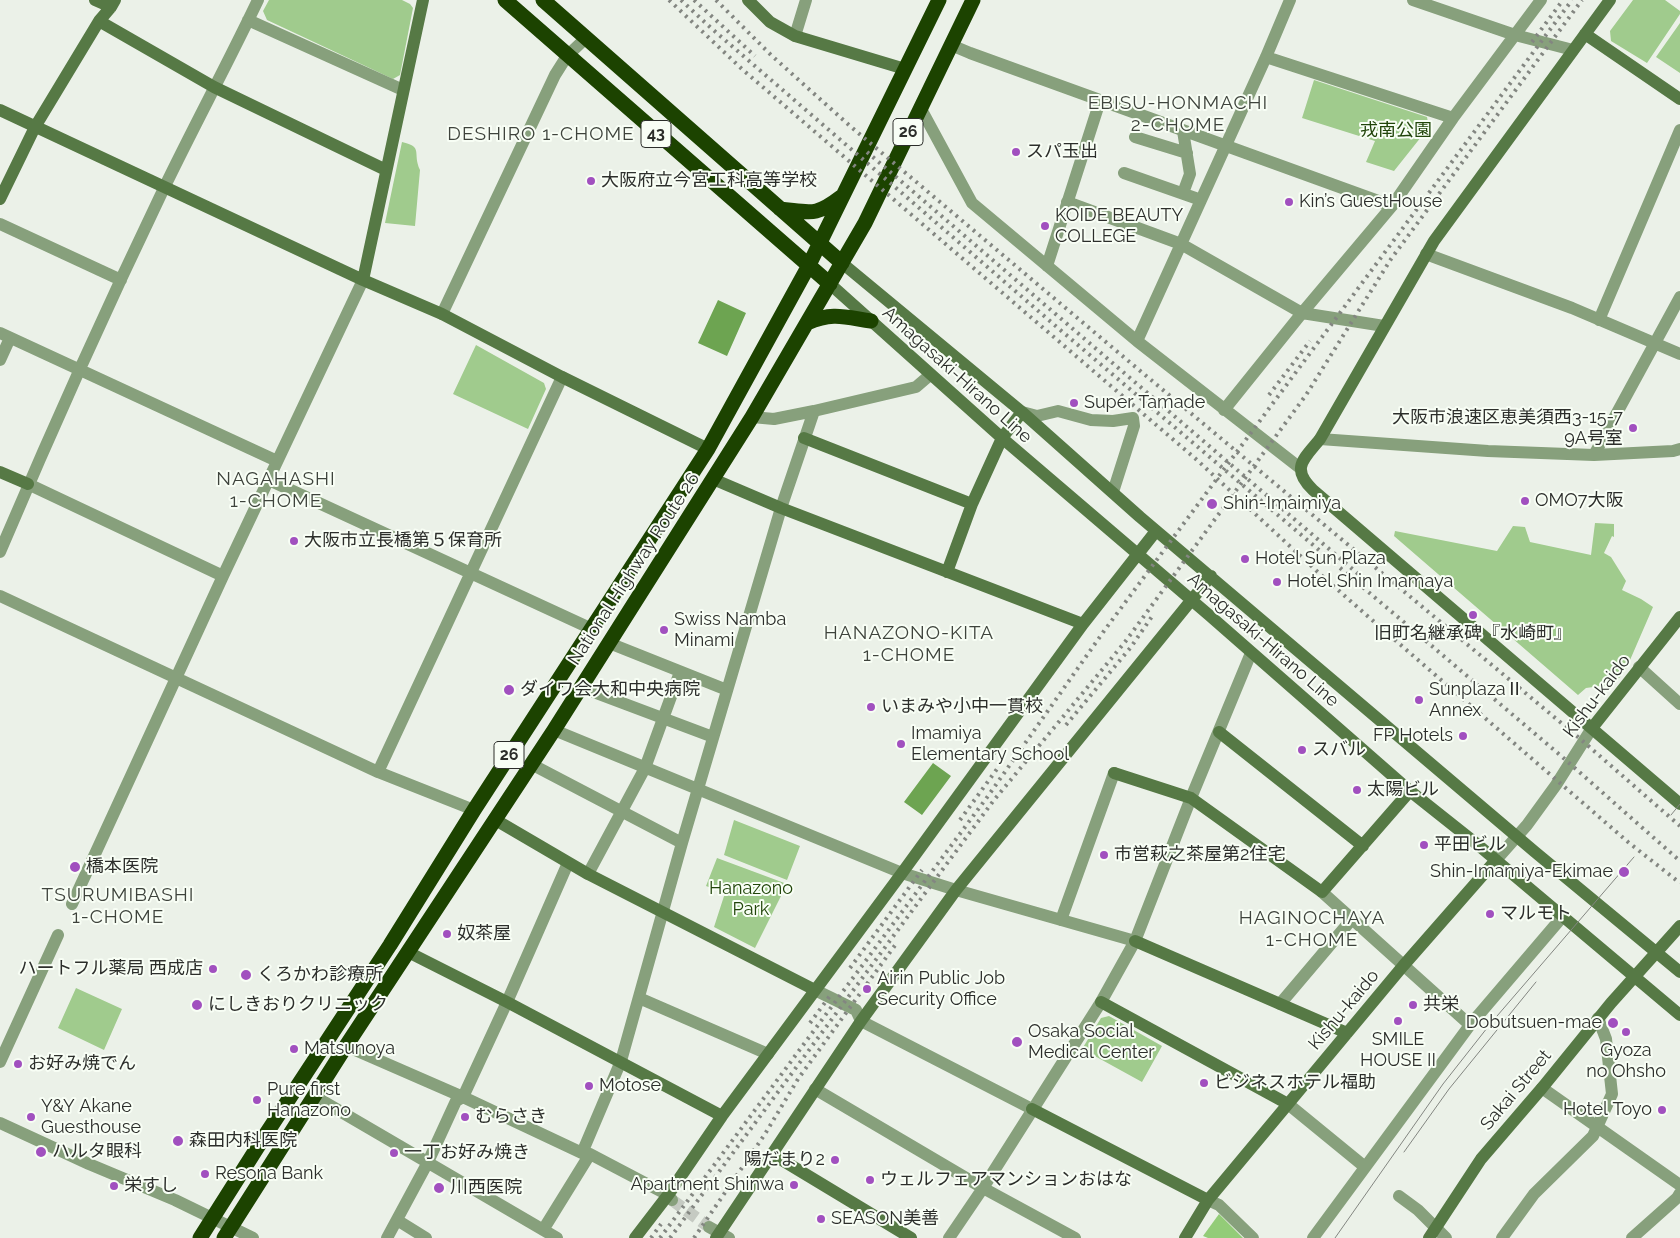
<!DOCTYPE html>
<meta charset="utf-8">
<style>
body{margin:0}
canvas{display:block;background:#ebf1e8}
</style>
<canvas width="1680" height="1238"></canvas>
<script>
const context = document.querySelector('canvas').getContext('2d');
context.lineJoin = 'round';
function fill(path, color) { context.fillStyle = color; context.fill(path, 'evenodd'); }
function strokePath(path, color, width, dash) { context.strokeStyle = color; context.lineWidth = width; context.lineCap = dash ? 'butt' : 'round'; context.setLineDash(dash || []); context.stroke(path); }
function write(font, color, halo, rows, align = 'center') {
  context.font = font + ' Raleway,"Noto Sans JP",sans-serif'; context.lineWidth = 4; context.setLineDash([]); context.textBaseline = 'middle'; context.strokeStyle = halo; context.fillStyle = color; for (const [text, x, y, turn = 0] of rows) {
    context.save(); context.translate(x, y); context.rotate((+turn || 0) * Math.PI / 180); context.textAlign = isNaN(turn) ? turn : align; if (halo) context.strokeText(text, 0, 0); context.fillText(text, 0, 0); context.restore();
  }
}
fill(new Path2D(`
 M269,0H402L410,4L413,8L400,75L393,79L267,20L263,11Z
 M1633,0H1665L1680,11V14L1647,63L1611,41L1610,31Z
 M1680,23V73L1656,57Z
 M1314,80L1427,117L1429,127L1394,171L1366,162L1375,141L1302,118Z
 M402,142C424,147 412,153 420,170L415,226L385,223Z
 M476,345L544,383L546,389L528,429L453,394Z
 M1595,523L1614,524V537L1612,536L1604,553L1611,557L1626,581L1622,590L1641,599L1653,607L1627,667L1615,684L1586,688L1578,695L1394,536L1395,531L1497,551L1513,526L1525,527L1530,542L1591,555Z
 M734,820L800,846L787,880L724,855Z
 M717,858L787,884L755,948L714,927L725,893L706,886Z
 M76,988L122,1009L104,1050L58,1028Z
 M1109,1016L1162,1046L1142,1082L1082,1049L1101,1018Z`), '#a0cb8d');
fill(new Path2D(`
 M1219,1214L1243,1238H1208L1203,1236Z`), '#93cc78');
fill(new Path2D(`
 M718,300L746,313L727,356L698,343Z
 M933,763L951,776L922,815L904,802Z`), '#6da451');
strokePath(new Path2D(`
 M672,1200L709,1227`), '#c5cac2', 12, [12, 6]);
strokePath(new Path2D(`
 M1413,0L1515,35L1573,50
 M248,20L403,90
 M795,36L806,0
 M951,45L970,53L1392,206
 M1266,57L1453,118
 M920,107L972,203L1137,341L1300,468
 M1183,131L1190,174L1183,193
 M1135,137L1187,153
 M1124,173L1201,200
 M1067,202L1181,244L1302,313L1384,326
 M0,224L121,280
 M1426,254L1572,308L1680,354
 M1047,266L1100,101
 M442,314L555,75L567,56L586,38
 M1599,320L1680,130
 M0,333L277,461
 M1137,341L1266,57L1290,0
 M0,360L10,338
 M1224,410L1302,313L1392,206L1453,118L1541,0
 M1022,412L1037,416L1058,411L1091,420L1113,421L1133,418L1134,426L1113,492
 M752,417L774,419L814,411L916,387L930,375
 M1320,439L1488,451L1594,455L1673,451L1680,449
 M1594,455L1680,297
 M269,480L592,629
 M28,484L223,576
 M0,552C52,429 107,307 165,186C195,124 228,63 258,0
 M0,596L378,772L474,810
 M609,643L727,690
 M1639,667L1680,704
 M580,687L713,737
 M554,730L902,873L956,890L1135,941
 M531,764L682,843
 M378,772L562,377
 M1496,860L1527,825L1556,785L1592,728
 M588,874L645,768L680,672
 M1322,892L1470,1025
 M72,904L223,576L363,280
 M1061,920L1114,773
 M815,990L856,1010L861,1021L1032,1109
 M639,998L768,1054
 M1280,1004L1352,919
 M346,1046L463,1097L582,1153L590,1154L668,1195L672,1200
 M0,1062L58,935
 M1542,1088L1680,1185
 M815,1089L983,1188L1075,1238
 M314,1096L557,1238
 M1288,1104L1365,1167
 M0,1123L89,1164L175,1200L253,1238
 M582,1153L621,1061L682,843L781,508L814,411
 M1399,1196L1418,1210L1446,1238
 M1208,1200L1219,1205L1253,1238
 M397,1220L426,1238
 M709,1227L729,1238
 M543,1230L590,1154
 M387,1238L428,1162L456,1101L463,1097L507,1002L568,863
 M949,1238L983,1188L1101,1002L1135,941L1191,798L1251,653
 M1313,1238L1470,1025L1563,916
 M1502,1238L1534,1194L1593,1136L1612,1094L1606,1039L1598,1018
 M1632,1238L1677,1198L1680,1193`), '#87a07c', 12);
strokePath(new Path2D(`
 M95,0L111,7
 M748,0L770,22L795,36L905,69
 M1610,0L1434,241L1320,439C1304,459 1290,468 1313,490L1680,804
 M99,21L214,87L386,170
 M1585,34L1680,99
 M0,110L363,280L442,314L562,377L708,449
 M0,199L35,127L99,21L111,7L115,0
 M842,263L1022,412L1140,517L1535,852L1680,972
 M363,280L423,0
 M830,284L1002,438L1209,615L1410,791L1478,845L1680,1015
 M804,438L972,504
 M0,472L28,484
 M713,479L781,508L1083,624
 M947,572L972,504L1002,438L1022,412
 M1592,728L1680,617
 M1219,732L1363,846
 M1114,773L1191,798L1322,892L1410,791
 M494,819L588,874L815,990
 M1135,941L1347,1033
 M408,952L507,1002L722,1116
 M1101,1002L1288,1104
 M1032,1109L1208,1200
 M772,1154L911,1238
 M635,1238L668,1195L722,1116L902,873L1083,624L1156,531
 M716,1238L861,1021L956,890L1211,576
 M1185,1238L1208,1200L1403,966L1496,860
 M1429,1238L1481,1159L1542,1088L1611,1003L1680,926`), '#567945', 12);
strokePath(new Path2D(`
 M505,0L830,284
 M543,0L842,263
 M780,209C811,212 815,217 841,197
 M807,323C833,312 844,317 871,321
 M200,1238L264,1137L390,945L474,810L708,449L808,267L939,0
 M224,1238L346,1046L554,730L752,417L865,223L973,0`), '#1c4300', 15);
strokePath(new Path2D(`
 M1671,815L1680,804
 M1404,1152L1449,1089L1536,982
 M1335,1238L1443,1084L1491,1023L1634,857`), '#838681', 1);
strokePath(new Path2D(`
 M669,0L743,70L1197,460L1321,575L1380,627L1628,842L1680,883
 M681,0L711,28L1058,328L1560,755L1680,861
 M694,0L755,56
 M716,0L771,55L850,126L1126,359L1578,737L1680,826
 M1532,42L1563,0
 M867,152L1364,579
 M1269,395L1310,341
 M1066,725L1131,647L1153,615
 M960,820L997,769
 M850,968L922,870
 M810,1023L832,993
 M651,1238L661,1224
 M660,1238L988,796L1104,631L1572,0
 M670,1238L994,800L1125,642L1306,395L1391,259L1582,0
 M694,1238L765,1134L798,1079L896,944`), '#838681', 4, [2.5, 5]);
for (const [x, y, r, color] of [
 [1016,152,5,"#a150bf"],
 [591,181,5,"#a150bf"],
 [1289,202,5,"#a150bf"],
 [1045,226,5,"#a150bf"],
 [1074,403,5,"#a150bf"],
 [1633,428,5,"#a150bf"],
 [1525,501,5,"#a150bf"],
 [1212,504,6,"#a150bf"],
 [294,541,5,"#a150bf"],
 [1245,559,5,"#a150bf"],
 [1277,582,5,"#a150bf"],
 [1473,615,5,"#a150bf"],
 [664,630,5,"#a150bf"],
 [509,690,6,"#a150bf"],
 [1419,700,5,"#a150bf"],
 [871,707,5,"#a150bf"],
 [1463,736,5,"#a150bf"],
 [901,744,5,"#a150bf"],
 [1302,750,5,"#a150bf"],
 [1357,790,5,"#a150bf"],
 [1424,845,5,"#a150bf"],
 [1104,855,5,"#a150bf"],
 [75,867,6,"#a150bf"],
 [1624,872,6,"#a150bf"],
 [1490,914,5,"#a150bf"],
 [447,934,5,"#a150bf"],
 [213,969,5,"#a150bf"],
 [246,975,6,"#a150bf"],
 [867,989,5,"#a150bf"],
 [197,1005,6,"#a150bf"],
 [1413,1005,5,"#a150bf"],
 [1398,1021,5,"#a150bf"],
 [1613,1023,6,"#a150bf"],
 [1626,1032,5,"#a150bf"],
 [1017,1042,6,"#a150bf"],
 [294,1049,5,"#a150bf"],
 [18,1064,5,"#a150bf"],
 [1204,1083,5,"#a150bf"],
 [589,1086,5,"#a150bf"],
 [257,1100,5,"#a150bf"],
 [1662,1110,5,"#a150bf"],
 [31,1117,5,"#a150bf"],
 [465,1117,5,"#a150bf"],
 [178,1141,6,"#a150bf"],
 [41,1152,6,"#a150bf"],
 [394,1153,5,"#a150bf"],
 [835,1160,5,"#a150bf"],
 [205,1174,5,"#a150bf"],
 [870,1180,5,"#a150bf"],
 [794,1185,5,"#a150bf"],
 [114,1186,5,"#a150bf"],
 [439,1188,6,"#a150bf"],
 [821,1219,5,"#a150bf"]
]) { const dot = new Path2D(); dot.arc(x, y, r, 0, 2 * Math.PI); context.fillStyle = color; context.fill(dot); strokePath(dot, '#f8fef5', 2); }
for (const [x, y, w] of [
 [908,132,30],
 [656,134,30],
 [509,755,30]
]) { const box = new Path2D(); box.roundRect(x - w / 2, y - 13.5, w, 27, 4); context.fillStyle = '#f8fef5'; context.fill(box); strokePath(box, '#2c2e2b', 1); }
write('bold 16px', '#2c2e2b', null, [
 ["26",908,132],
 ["43",656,134],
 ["26",509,755]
]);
write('18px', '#21450a', '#f8fef5', [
 ["戎南公園",1396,131],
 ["Hanazono",751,889],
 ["Park",751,910]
]);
write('18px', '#2c2e2b', '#f8fef5', [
 ["スパ玉出",1026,152],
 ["大阪府立今宮工科高等学校",601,181],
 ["Kin’s GuestHouse",1299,202],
 ["KOIDE BEAUTY",1055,216],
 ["COLLEGE",1055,237],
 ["Super Tamade",1084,403],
 ["大阪市浪速区恵美須西3-15-7",1623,418,"right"],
 ["9A号室",1623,439,"right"],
 ["OMO7大阪",1535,501],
 ["Shin-Imaimiya",1223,504],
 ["大阪市立長橋第５保育所",304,541],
 ["Hotel Sun Plaza",1255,559],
 ["Hotel Shin Imamaya",1287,582],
 ["Swiss Namba",674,620],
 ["Minami",674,641],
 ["旧町名継承碑『水崎町』",1473,634,"center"],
 ["ダイワ会大和中央病院",520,690],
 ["SunplazaⅡ",1429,690],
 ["Annex",1429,711],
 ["いまみや小中一貫校",881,707],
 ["Imamiya",911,734],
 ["Elementary School",911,755],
 ["FP Hotels",1453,736,"right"],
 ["スバル",1312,750],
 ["太陽ビル",1367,790],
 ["平田ビル",1434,845],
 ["市営萩之茶屋第2住宅",1114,855],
 ["橋本医院",86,867],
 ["Shin-Imamiya-Ekimae",1613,872,"right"],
 ["マルモト",1500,914],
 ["奴茶屋",457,934],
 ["ハートフル薬局 西成店",203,969,"right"],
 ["くろかわ診療所",257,975],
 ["Airin Public Job",877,979],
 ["Security Office",877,1000],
 ["にしきおりクリニック",208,1005],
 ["共栄",1423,1005],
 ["Dobutsuen-mae",1602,1023,"right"],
 ["Osaka Social",1028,1032],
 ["Medical Center",1028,1053],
 ["SMILE",1398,1040,"center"],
 ["HOUSE II",1398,1061,"center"],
 ["Matsunoya",304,1049],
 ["Gyoza",1626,1051,"center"],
 ["no Ohsho",1626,1072,"center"],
 ["お好み焼でん",28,1064],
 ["ビジネスホテル福助",1214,1083],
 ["Motose",599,1086],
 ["Pure first",267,1090],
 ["Hanazono",267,1111],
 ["Y&Y Akane",41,1107],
 ["Guesthouse",41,1128],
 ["Hotel Toyo",1652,1110,"right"],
 ["むらさき",475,1117],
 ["森田内科医院",189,1141],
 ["ハルタ眼科",52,1152],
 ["一丁お好み焼き",404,1153],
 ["陽だまり2",825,1160,"right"],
 ["Resona Bank",215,1174],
 ["ウェルフェアマンションおはな",880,1180],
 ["Apartment Shinwa",784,1185,"right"],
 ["栄すし",124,1186],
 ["川西医院",450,1188],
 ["SEASON美善",831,1219]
], 'left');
write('18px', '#2c2e2b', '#f8fef5', [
 ["Amagasaki-Hirano Line",957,375,42],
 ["National Highway Route 26",634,569,-57],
 ["Amagasaki-Hirano Line",1263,640,41],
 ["Kishu-kaido",1597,696,-53],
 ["Kishu-kaido",1344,1010,-50],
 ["Sakai Street",1516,1090,-50]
]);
context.letterSpacing = '1px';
write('19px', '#3e433c', '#f8fef5', [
 ["EBISU-HONMACHI",1178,103],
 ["2-CHOME",1178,125],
 ["DESHIRO 1-CHOME",541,134],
 ["NAGAHASHI",276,479],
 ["1-CHOME",276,501],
 ["HANAZONO-KITA",909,633],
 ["1-CHOME",909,655],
 ["TSURUMIBASHI",118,895],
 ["1-CHOME",118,917],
 ["HAGINOCHAYA",1312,918],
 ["1-CHOME",1312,940]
]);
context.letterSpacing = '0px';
</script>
